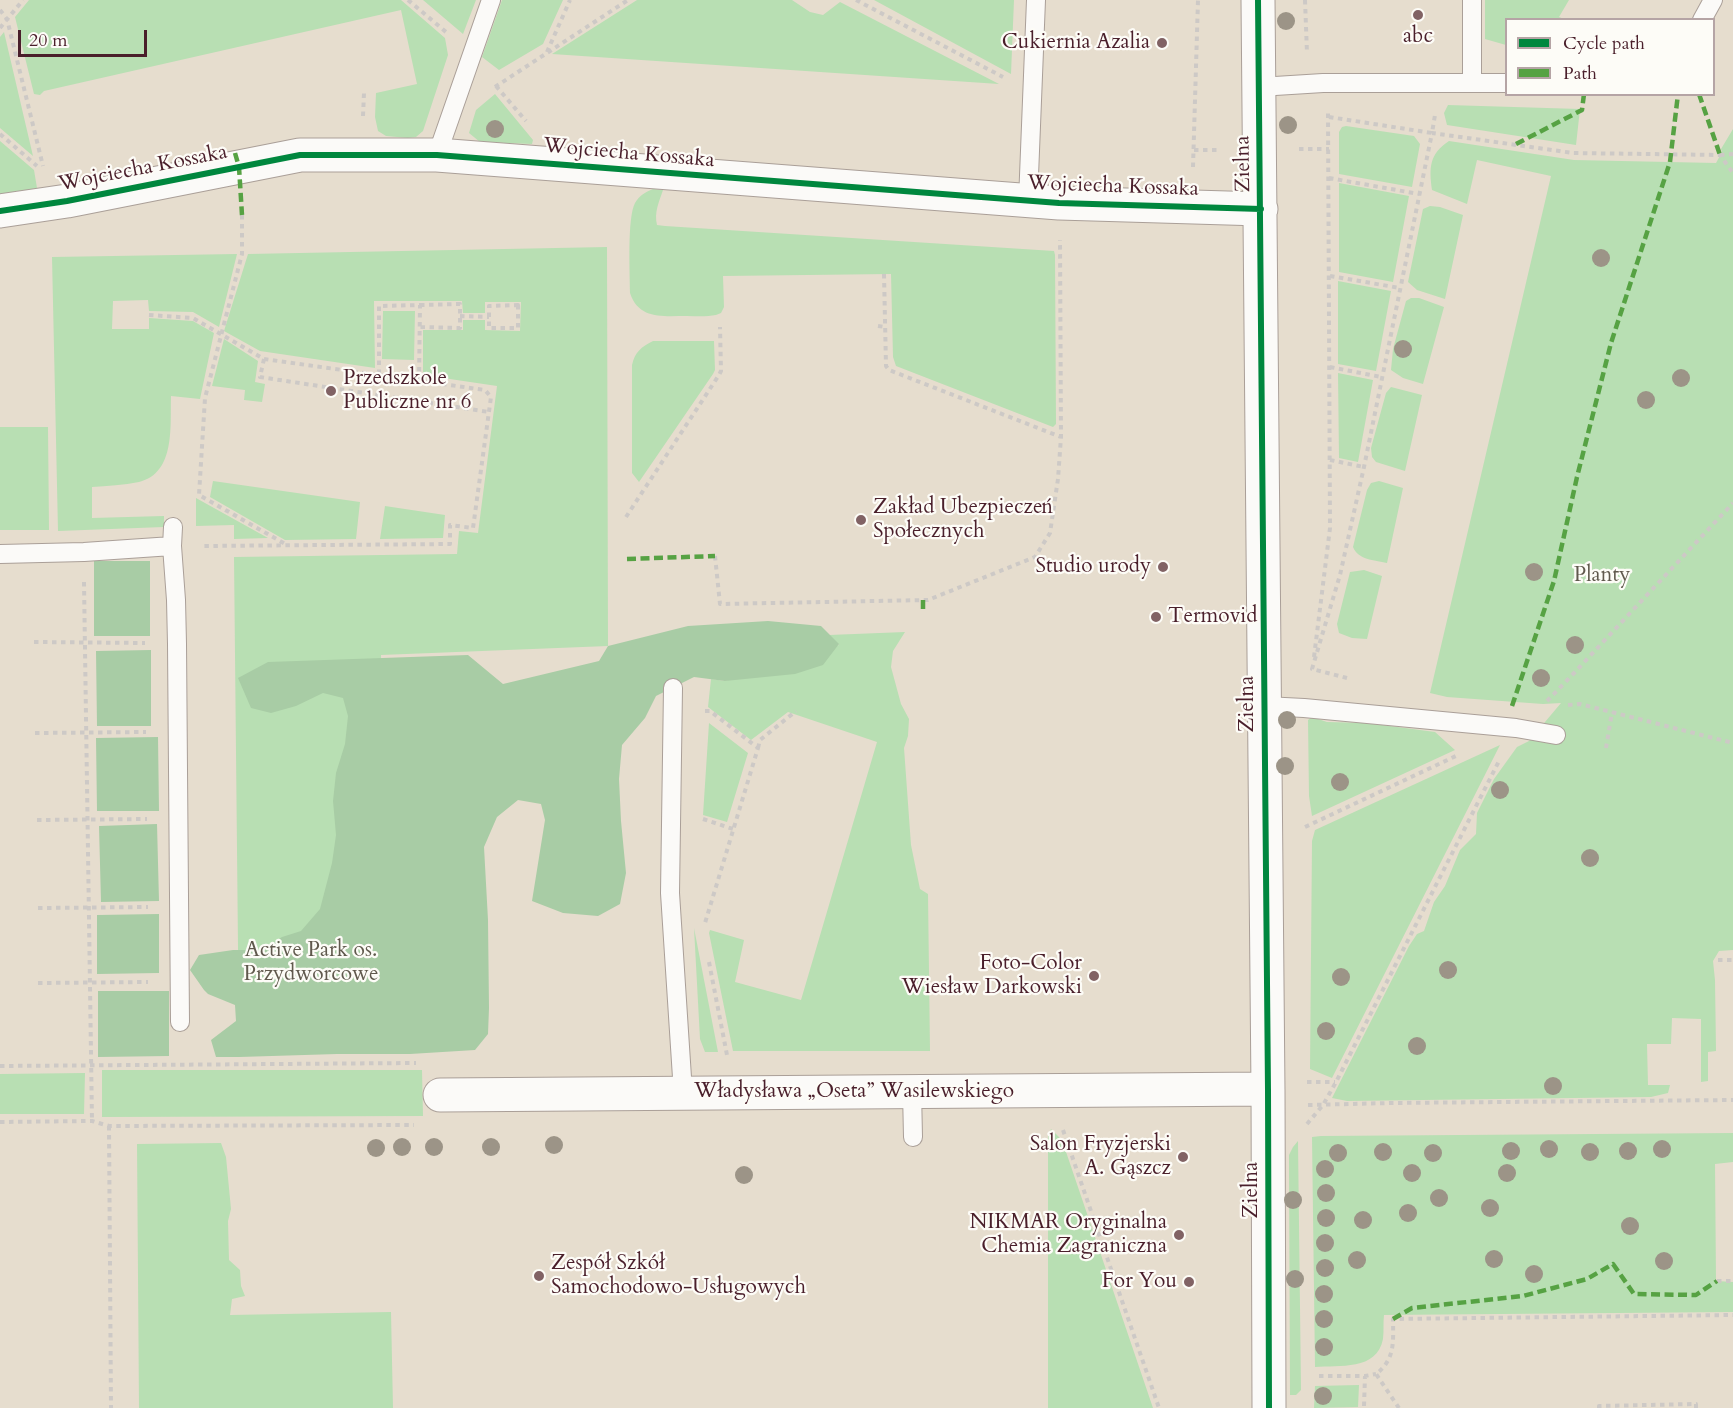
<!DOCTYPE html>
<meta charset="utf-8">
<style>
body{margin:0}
#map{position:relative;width:1733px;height:1408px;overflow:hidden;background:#e6ddce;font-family:Cardo,serif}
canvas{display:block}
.legend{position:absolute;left:1505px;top:18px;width:210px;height:78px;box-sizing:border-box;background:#fdfcf7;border:2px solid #b5a4a5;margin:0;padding:8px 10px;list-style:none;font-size:18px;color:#4a1f2b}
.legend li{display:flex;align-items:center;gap:12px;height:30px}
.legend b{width:30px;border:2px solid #b5a4a5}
.scale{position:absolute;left:18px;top:30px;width:129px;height:27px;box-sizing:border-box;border:3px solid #4a1f2b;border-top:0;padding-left:8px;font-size:18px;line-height:21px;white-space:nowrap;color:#4a1f2b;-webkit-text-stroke:4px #fdfcf7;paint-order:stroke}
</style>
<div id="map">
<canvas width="1733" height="1408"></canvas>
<ul class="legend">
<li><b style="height:8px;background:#00873e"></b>Cycle path</li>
<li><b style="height:8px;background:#56a243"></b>Path</li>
</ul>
<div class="scale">20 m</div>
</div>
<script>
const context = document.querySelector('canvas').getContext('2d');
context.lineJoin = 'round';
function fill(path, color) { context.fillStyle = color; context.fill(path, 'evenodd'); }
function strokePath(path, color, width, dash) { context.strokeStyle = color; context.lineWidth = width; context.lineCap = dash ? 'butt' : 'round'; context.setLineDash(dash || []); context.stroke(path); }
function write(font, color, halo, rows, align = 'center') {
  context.font = font + ' Cardo,serif'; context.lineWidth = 4.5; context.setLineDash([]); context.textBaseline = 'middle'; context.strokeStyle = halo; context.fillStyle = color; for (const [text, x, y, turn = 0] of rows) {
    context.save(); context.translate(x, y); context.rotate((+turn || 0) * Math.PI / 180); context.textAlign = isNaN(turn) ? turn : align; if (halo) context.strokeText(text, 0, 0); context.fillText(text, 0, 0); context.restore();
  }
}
fill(new Path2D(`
 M29,0H401L445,38L448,55L423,131L416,137L408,138L386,136L378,131L375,117L376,93L417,84L401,10L44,91L40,95L34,94L15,17Z
 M423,0H476L463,34Z
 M502,0H563L543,44L499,70L482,57Z
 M637,0H792L810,12L823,15L840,2L999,84L552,54Z
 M874,0H1014L1011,74Z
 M1485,0H1569L1559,17L1564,19L1506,20V45L1485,39Z
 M4,32L33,156L0,128V37Z
 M495,94L533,140L532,144L480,142L469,133L476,110Z
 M1448,105L1580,109L1576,145L1447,125L1444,113Z
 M1346,126L1414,136L1420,144L1412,187L1339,174V132L1342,127Z
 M1733,129V950L1719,951L1713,961L1715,980L1716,1051L1708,1052V1081L1701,1082V1019L1672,1018L1671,1044H1647L1648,1085H1670L1668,1093L1651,1097L1347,1101L1332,1098L1409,946L1417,934L1424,931L1434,902L1445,886L1460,850L1476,834L1477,813L1494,779L1517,747L1529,741L1561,703L1543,704L1447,697L1430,693L1551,176L1477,160L1467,204L1432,190C1429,168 1429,154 1449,141L1574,160L1716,163L1722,152L1721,149Z
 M0,141L34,170L37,188L0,195Z
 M1339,183L1409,196L1393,282L1339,272Z
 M653,189L663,190C659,202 654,212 657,225L665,226L1054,251L1055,255L1056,424L1053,427L896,366L893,357L891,274L723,276L724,307L721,313L716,315C706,317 696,316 687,316C663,316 639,320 630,293C630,273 627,218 635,203C639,196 645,192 653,189Z
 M1430,206L1440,207L1463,215L1445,299L1417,290L1408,282L1423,209Z
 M607,247L608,646L381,655L385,1042L239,1044L234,557L457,554L459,531L478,533L497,386L423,375V330H463V320H485V330L520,331L521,302H485V313H463L462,301H374L375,368L260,351L224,331L248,254Z
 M237,254L219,327L193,312L149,311L148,300L113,301L112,329H149V318L193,321L214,333L200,399L171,396C170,425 176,473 139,482C124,485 107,486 92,487V518L164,516V527L58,531L52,257Z
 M1338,281L1391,291L1376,371L1338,364Z
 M1411,298H1419L1444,307L1423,384L1403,378L1391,370L1393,349L1406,301Z
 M383,311H415L414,360L382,359Z
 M224,339L258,361L255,382L265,384L262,402L244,400L245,390L212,386Z
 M653,341H714L715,370L713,374L639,482L632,473V365C635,352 641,347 653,341Z
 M1338,373L1373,380L1358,462L1339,458Z
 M1391,387L1422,395L1405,471L1376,462L1372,457L1371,448L1386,393Z
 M0,427H48L49,530H0Z
 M213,481L360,502L356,539L285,540L210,497Z
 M1379,481L1403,488L1387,563C1374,560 1358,560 1353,547L1367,490L1371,483Z
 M196,498L268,538L234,539V525L196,526Z
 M385,506L445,515L443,538L380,539Z
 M1364,570L1382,576L1367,639L1352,638L1339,633L1337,624L1350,572Z
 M905,632L893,651L891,667L901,704L909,719L908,736L904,748L911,845L920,889L928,894L930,1051H733L709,933L710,930L744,940L735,982L801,1000L877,742L788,712L751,740L708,707L711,679L725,681L839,645L829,635Z
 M1312,717L1327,722L1367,723L1435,732L1455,750L1312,816L1309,796L1308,720Z
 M709,723L748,753L727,822L703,815Z
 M1500,745L1332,1078L1310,1069L1312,841L1315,830Z
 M694,928L718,1052H705L700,1039Z
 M102,1070H422L423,1116L102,1117Z
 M85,1073L84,1114H0V1074Z
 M1051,1129L1062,1140L1153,1408H1048V1136Z
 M1733,1133V1162L1715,1164L1716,1281L1733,1282V1312L1384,1315C1383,1323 1384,1331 1383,1339C1377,1371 1339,1365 1315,1367L1312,1137L1321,1136Z
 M1298,1141L1301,1390L1296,1395H1290L1289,1155L1293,1147Z
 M221,1143L226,1157L231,1209L228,1221L229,1260L240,1270L241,1286L245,1296L232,1299L230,1315L391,1312L393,1408H139L137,1144Z
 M1359,1385L1358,1407L1314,1408L1315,1386Z`), '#b8dfb3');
fill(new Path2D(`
 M94,561H150V636H94Z
 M768,621L821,626L839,644L823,665L795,674L725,681L694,677L656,696L645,718L622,745L619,779L621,821L626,873L620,904L598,916L563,913L532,901L545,820L541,804L518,800L497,817L484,847L488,920L489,1008L488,1034L475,1050L410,1054H337L239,1057H216L211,1040L236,1021L235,1005L208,994L204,990L190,970L199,955L233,950H262L282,937L301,931L320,909L332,863L336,835L333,801L336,773L345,744L348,716L343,698L323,693L296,706L271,713L251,708L238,678L268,662L468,655L503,684L599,661L608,646L688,626Z
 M151,650V726H97L96,651Z
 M158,737L159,811H97L96,738Z
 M157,824L159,901L101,902L99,826Z
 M159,914V973L97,974V915Z
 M98,991H169V1056L98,1057Z`), '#a8cca5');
const lane = new Path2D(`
 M1472,0V82
 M1702,20L1713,0
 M1259,87L1323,83H1506
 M437,155L491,0
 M1028,201L1036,0
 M172,546L173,527
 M0,554L84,552L172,546L176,600L177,644L180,1022
 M673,688L670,893L683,1093
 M1265,706L1304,708L1516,728L1556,735
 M912,1091L913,1137`);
const street = new Path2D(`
 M1258,0L1268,1089L1269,1408
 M0,211L67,201L300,155H437L1059,203L1261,209
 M440,1095L1268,1089`);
strokePath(lane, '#aa9f98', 20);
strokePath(street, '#aa9f98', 35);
strokePath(new Path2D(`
 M408,0L446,32
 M856,0L1003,77
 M1305,0L1307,53
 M0,10L7,19L43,166
 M0,28L23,0
 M547,52L570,0
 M496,86L526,121
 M495,87L628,0
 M363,116L364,93
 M1329,117L1432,133L1435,115
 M0,134L37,166
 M1299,149H1329
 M1194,150H1220
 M1720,155L1733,154
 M1193,167L1198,0
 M1329,178L1419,194
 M242,215V254L205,398L199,495L287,545
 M884,274L886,366L889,370L1061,437
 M1330,276L1400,288
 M420,305L460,304V328L420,327
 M518,305V328H489V306Z
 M149,315L193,318L264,359L485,390L491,397L473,528L450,525V544L203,546
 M460,316L489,317
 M878,326L885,327
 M264,359L260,377L489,412
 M1330,367L1381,377
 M379,374V306L420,305L419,380
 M1330,460L1364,467
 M626,517L719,375L721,371L720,327
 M715,556L720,604L928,600L1035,557L1050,533L1058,479L1061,437L1060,240
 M84,582L92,1121
 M34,642L145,643
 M1314,657L1330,528L1328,113
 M1347,678L1312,669L1340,575L1364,467L1432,133L1573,153L1720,155L1733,173
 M1547,701L1575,672L1733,503
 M1568,705L1580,704L1733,743
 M705,711H710L758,748L705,923
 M35,733L146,732
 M758,748L760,740L796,711
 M1606,748L1612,712
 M703,819L733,829
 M37,820L147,819
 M1305,827L1458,755
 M38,908L148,907
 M1718,960H1733
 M709,962L727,1055
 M38,983L148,982
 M0,1066L416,1063
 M1307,1082H1335
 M1308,1105L1391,1103L1733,1100
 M0,1122L92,1121L109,1126L414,1125
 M1307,1124L1323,1105L1336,1082L1500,759
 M109,1126L111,1408
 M1063,1130L1159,1408
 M1717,1281H1733
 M1319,1376H1365L1376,1374
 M1364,1406L1365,1376
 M1399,1408L1376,1374C1396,1359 1393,1340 1393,1319L1733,1315
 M1599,1408V1406L1696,1404V1408`), '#cdc9c6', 4, [4.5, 4.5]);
strokePath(lane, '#fbfaf8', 18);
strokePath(street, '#fbfaf8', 33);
strokePath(new Path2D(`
 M1699,94L1720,155
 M1516,144L1582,110L1584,94
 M235,153L239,167L242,215
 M627,559L715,556
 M923,600V612
 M1512,706L1554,581L1577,477L1611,343L1670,162L1678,94
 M1393,1319L1412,1308L1523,1296L1587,1279L1613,1264L1634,1294L1696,1295L1717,1281`), '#56a243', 4.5, [9, 4.5]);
strokePath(new Path2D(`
 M1258,0L1268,1089L1269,1408
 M0,211L67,201L300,155H437L1059,203L1261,209`), '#00873e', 6);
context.fillStyle = '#9c9487';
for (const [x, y] of [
 [1286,21],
 [1288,125],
 [495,129],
 [1601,258],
 [1403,349],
 [1681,378],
 [1646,400],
 [1534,572],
 [1575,645],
 [1541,678],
 [1287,720],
 [1285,766],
 [1340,782],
 [1500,790],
 [1590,858],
 [1448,970],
 [1341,977],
 [1326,1031],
 [1417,1046],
 [1553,1086],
 [554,1145],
 [402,1147],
 [434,1147],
 [491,1147],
 [376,1148],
 [1549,1149],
 [1662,1149],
 [1511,1151],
 [1628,1151],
 [1383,1152],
 [1590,1152],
 [1338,1153],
 [1433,1153],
 [1325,1169],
 [1412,1173],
 [1507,1173],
 [744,1175],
 [1326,1193],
 [1439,1198],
 [1293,1200],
 [1490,1208],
 [1408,1213],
 [1326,1218],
 [1363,1220],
 [1630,1226],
 [1325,1243],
 [1494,1259],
 [1357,1260],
 [1664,1261],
 [1325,1268],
 [1534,1274],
 [1295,1279],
 [1324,1294],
 [1324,1319],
 [1324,1347],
 [1323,1396]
]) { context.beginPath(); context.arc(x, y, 9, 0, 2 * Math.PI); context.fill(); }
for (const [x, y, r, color] of [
 [1418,15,6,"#816264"],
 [1162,43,6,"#816264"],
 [331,391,6,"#816264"],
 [861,520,6,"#816264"],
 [1163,567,6,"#816264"],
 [1156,617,6,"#816264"],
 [1094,976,6,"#816264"],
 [1183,1157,6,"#816264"],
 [1179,1235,6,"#816264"],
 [539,1276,6,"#816264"],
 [1189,1282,6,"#816264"]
]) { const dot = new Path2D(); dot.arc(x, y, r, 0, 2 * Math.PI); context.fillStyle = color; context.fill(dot); strokePath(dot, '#fdfcf7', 2); }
write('21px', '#4a1f2b', '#fdfcf7', [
 ["abc",1418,37,"center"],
 ["Cukiernia Azalia",1150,43],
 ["Przedszkole",343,379,"left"],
 ["Publiczne nr 6",343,403,"left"],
 ["Zakład Ubezpieczeń",873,508,"left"],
 ["Społecznych",873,532,"left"],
 ["Studio urody",1151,567],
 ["Termovid",1168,617,"left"],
 ["Foto-Color",1082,964],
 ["Wiesław Darkowski",1082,988],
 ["Salon Fryzjerski",1171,1145],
 ["A. Gąszcz",1171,1169],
 ["NIKMAR Oryginalna",1167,1223],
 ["Chemia Zagraniczna",1167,1247],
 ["Zespół Szkół",551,1264,"left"],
 ["Samochodowo-Usługowych",551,1288,"left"],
 ["For You",1177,1282]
], 'right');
write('21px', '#4a1f2b', '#fdfcf7', [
 ["Wojciecha Kossaka",629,154,5],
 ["Zielna",1244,164,-91],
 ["Wojciecha Kossaka",143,169,-11],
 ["Wojciecha Kossaka",1113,187,2],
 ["Zielna",1248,704,-90],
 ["Władysława „Oseta” Wasilewskiego",854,1092],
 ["Zielna",1252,1190,-90]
]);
write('21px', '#60594d', '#fdfcf7', [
 ["Planty",1602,576],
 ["Active Park os.",311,951],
 ["Przydworcowe",311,975]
]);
</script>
